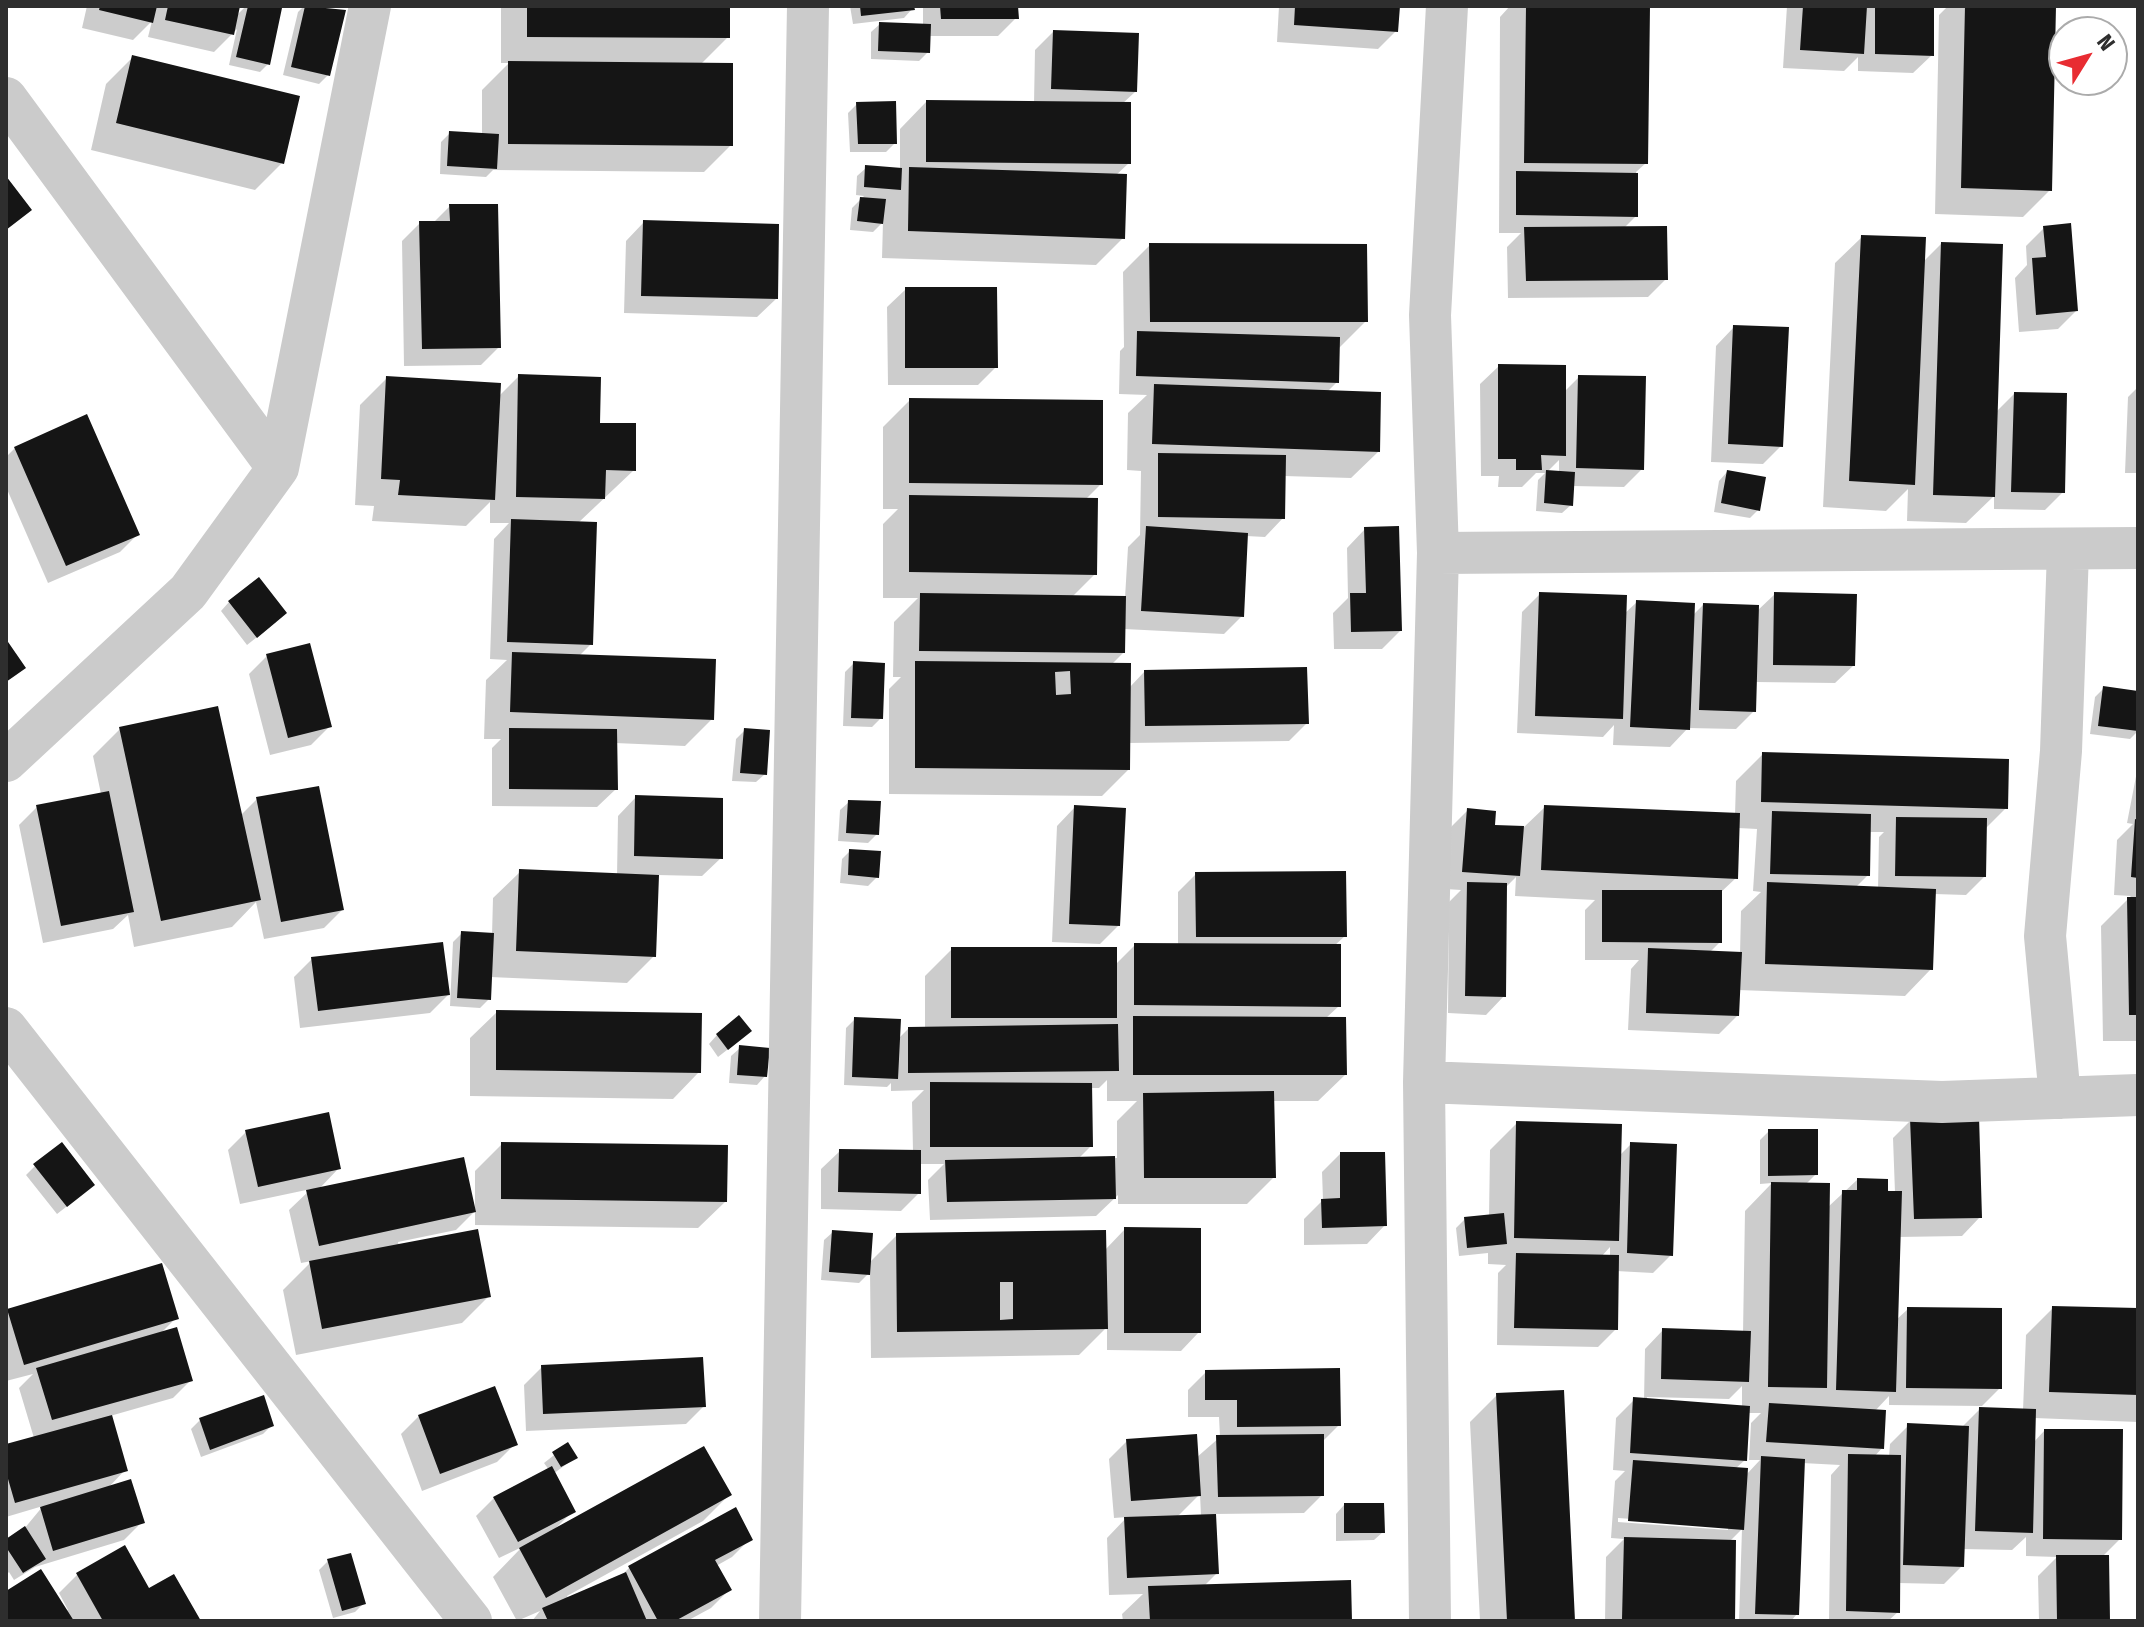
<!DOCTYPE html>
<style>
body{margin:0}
#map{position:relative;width:2144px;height:1627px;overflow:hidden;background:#fff;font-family:"Fira Sans Condensed",sans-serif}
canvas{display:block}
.frame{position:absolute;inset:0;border:8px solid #2e2e2e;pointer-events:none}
.north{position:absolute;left:2048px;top:16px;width:80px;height:80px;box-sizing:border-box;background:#fff;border:2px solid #ababab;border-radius:50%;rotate:53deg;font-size:22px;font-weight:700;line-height:32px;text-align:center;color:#2e2e2e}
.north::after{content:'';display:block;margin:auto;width:28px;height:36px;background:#e82c32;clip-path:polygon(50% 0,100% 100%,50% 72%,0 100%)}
</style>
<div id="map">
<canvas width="2144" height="1627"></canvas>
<div class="frame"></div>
<div class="north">N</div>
</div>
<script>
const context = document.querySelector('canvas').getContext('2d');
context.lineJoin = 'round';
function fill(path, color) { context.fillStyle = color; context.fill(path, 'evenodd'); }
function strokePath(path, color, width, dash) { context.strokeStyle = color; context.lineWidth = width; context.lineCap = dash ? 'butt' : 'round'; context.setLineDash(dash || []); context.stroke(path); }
fill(new Path2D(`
 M87,6H238L236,16L246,6L280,9L268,64L260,72L229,65L237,29L214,52L148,37L152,21L133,40L82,28Z
 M304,6L343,11L328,75L319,84L283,75L298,12Z
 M501,6H728V37L700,65L731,145L704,172L493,170L486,177L440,174L441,142L450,133L482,135V90L509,63H501Z
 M850,6H912V9L904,18L853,24Z
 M923,6H1016V18L998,36H928V52L919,61L871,59V32L880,24L923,26Z
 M1279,6H1398L1396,31L1378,49L1277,42Z
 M1510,6H1648L1646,163L1636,172V216L1624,228L1666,279L1648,297L1508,298L1507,247L1521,233H1499L1500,17Z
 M1787,6H1865V9L1868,6H1932V55L1913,73L1858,71V57L1844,71L1783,68Z
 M1948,6H2054L2050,190L2023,217L1935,214L1939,15Z
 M1053,32L1135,92L1122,104L1129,163L1115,176L1123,238L1096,265L882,258L883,222L873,232L850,230L852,208L864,196L856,195L857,176L866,168L900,170V129L926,102L1034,103L1035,50Z
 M132,58L282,163L255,190L91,150L106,84Z
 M857,104L895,143L886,152H850L848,113Z
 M450,206L499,347L481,365L404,366L402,241L420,223H433Z
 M644,222L776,299L757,317L624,313L626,241Z
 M2044,228L2076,311L2058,329L2019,332L2015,278L2027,265L2026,246Z
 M1862,237L1923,262L1941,244L1996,412L2014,394L2063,492L2045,510L1994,509V496L1966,523L1907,521L1908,489L1886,511L1823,507L1835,263Z
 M1150,245L1366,321L1339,348L1337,382L1327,392L1378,452L1351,478L1284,476L1283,518L1265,537L1246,536L1242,616L1224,634L1124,629V652L1111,665L1129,688L1145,671L1307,723L1289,741L1128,743V770L1102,796L889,794V689L901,677H893L894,622L918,598H883V524L898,509H883V427L910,400L1101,484L1085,500L1095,574L1071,598H1125L1128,547L1140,535L1141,471L1127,470L1128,413L1147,395L1119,394L1120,351L1124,347L1123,272Z
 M906,289L996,367L978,385H888L887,307Z
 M1734,327L1781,446L1763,464L1711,462L1716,346Z
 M1499,366L1564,392L1579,377L1642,469L1624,487L1572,486L1571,505L1562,513L1536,511L1538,480L1545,473H1536L1522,487H1498L1499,476H1481L1480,384ZM1559,460V473L1547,472Z
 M519,376L598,424L634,470L578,523L591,644L579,656L712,719L685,746L615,743L616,789L597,807L492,806V748L501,739H484L486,680L507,660L490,659L494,539L509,523H490V502L466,526L372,521L374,506L355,505L360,405L387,378L498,397Z
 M2138,387V473H2125L2128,397Z
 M15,448L138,534L120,552L48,583L6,487V457Z
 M1727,472L1758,510L1750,518L1714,512L1719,481Z
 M1365,529L1400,631L1382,649H1334L1333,613L1348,598L1347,548Z
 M1540,594L1624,614L1637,602L1693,615L1703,605L1757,611L1775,594L1854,665L1835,683L1755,682L1754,711L1736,729L1688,728L1670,747L1613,745L1614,725L1603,737L1517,733L1522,612Z
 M229,602L276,622L247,645L221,611Z
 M267,656L329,727L311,745L270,755L249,674Z
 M854,663L881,718L872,727L843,726L845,672Z
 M2104,688L2138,693V731L2130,739L2090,734L2095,697Z
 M120,729L240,816L257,799L342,910L324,928L264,939L256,902L232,927L134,947L128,915L113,929L43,943L19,825L37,807L101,794L93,756Z
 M745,730L765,774L756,782L732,781L736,739Z
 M1763,754L2006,808L1985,829L1984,877L1966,895L1934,894L1931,969L1905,996L1738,990L1737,1016L1719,1034L1628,1030L1631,969L1639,960H1585V910L1595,900L1515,896L1516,877L1505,888L1504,996L1486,1015L1448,1013L1449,902L1461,890L1445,889L1450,828L1468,810L1493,827L1523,828L1545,807L1735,815L1736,781ZM1738,828L1757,829L1753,891L1761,892L1741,911L1740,954L1709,953L1720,942V893L1736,878ZM1869,832H1884L1879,837L1878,889L1855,888L1868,875Z
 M2138,766V1041H2103L2101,926L2131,896L2114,895L2117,840L2133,824L2127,823Z
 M636,797L721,858L702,876L657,875L654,956L627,983L490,977L489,999L480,1008L450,1006L453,942L462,933L492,935L493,898L520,872L617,876L618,816Z
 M849,802L877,834L868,843L838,841L840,810Z
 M1075,807L1118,926L1100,944L1052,942L1057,826Z
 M850,851L877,877L868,886L840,883L842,859Z
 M1196,874L1345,936L1334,946L1339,1006L1326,1018L1345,1075L1318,1101H1272L1274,1177L1247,1204H1118V1195L1096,1216L930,1220L928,1180L944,1164H919V1193L901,1211L821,1209V1169L840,1151L913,1152L912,1102L924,1090L891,1091V1083L887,1087L844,1085L846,1028L855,1019L898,1039L908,1029H925V976L952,949L1115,965L1135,945H1178V892ZM1107,1080V1101H1137L1117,1121V1158L1078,1159L1091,1146L1090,1088H1099Z
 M312,959L448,995L430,1013L300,1028L294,977Z
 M497,1012L699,1072L673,1099L470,1096V1038Z
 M717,1035L741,1039L718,1057L709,1044Z
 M740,1048L765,1076L757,1085L729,1083L731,1056Z
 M1911,1120L1980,1217L1962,1236L1898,1237L1896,1320L1908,1309L2000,1388L1982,1406L1889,1405V1396L1874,1412L1882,1448L1874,1457H1889L1890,1444L1908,1426L1961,1428L1980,1409L2023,1410L2026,1335L2053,1308L2138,1310V1422L2034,1418L2033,1443L2044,1431L2120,1539L2102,1557L2108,1621H2039L2038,1576L2057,1557L2026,1556V1537L2012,1550L1963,1549L1962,1566L1944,1584L1898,1583V1612L1888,1621H1829L1831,1475L1840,1465L1802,1463L1797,1614L1791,1621H1739L1742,1529L1729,1542H1734L1733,1621H1605L1606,1557L1624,1539L1611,1538L1615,1481L1625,1471L1613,1470L1616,1418L1634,1400H1644L1645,1349L1663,1330L1743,1333L1745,1211L1772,1183L1760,1184V1140L1769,1131L1816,1174L1805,1185L1828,1207L1857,1180L1895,1193L1893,1138ZM1742,1386V1407L1647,1400V1397L1729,1399ZM1747,1413H1761L1751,1423L1749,1460H1760L1746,1475L1735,1469L1745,1460ZM1618,1518L1728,1526V1530L1618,1522Z
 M1517,1123L1619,1156L1631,1144L1671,1255L1653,1273L1616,1271V1329L1598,1347L1497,1345L1498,1273L1506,1265L1488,1264V1253L1459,1256L1456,1228L1465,1219L1489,1217L1490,1150ZM1610,1247V1257H1601Z
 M246,1132L339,1168L318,1190L475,1208V1171L502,1144L725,1202L698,1228L475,1225V1211L456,1230L398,1242L399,1246L489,1296L462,1323L296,1355L283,1290L312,1261L301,1263L289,1210L311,1189L240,1204L228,1150Z
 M1340,1154L1385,1225L1367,1244L1304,1245V1219L1323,1200L1322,1172Z
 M35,1166L84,1193L57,1214L26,1175Z
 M1125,1229L1199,1332L1181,1351L1107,1350V1327L1079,1355L871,1358L870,1272L859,1283L821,1280L824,1240L833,1232L869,1263L897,1235L1105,1250Z
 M8,1311L176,1318L160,1334L191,1380L173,1398L110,1416L125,1470L108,1488L142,1522L124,1540L35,1567L14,1580L9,1572L6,1575V1541L24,1529L43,1506L6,1517V1446L34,1438L19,1388L33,1374L6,1381Z
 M542,1367L704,1406L686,1424L526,1431L524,1385Z
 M1206,1372L1339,1425L1322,1442V1495L1304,1513L1214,1514L1217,1573L1204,1586L1350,1621H1123L1122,1614L1143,1594L1109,1595L1107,1538L1127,1517L1114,1518L1109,1459L1127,1441L1196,1458L1220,1437L1219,1417H1188V1390ZM1200,1494L1201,1516L1177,1517Z
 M1497,1395L1573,1621H1480L1470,1422Z
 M419,1416L515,1444L497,1462L422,1491L401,1434Z
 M200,1420L272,1425L263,1434L201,1457L191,1429Z
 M567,1445L575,1458L553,1474L573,1511L555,1529L729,1495L703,1521L567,1596L569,1599L619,1578L629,1568L750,1539L732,1557L716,1566L729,1590L711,1608L687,1621H532L540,1611L517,1621L493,1577L522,1547L499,1558L476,1516L494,1498L549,1470L544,1463Z
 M1344,1505L1383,1532L1374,1540L1336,1541V1514Z
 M124,1548L148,1591L199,1621H6V1593L65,1611L68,1610L59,1593L77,1575Z
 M328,1561L364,1603L355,1612L333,1618L319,1570Z`), '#0003');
fill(new Path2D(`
 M100,6H157L153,23L99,10Z
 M168,6H240L234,35L165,20Z
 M248,6L282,8L270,65L236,57Z
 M305,6L346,10L330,76L291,67Z
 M527,6H730V38L527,37Z
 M860,6H914L915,10L861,16Z
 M940,6H1018L1019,19H941Z
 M1295,6H1400L1398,32L1294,25Z
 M1526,6H1650L1648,164L1524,163Z
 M1803,6H1867L1864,54L1800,50Z
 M1875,6H1934V56L1875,54Z
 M1965,6H2056L2052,191L1961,188Z
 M879,22L931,24L930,53L878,51Z
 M1053,30L1139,33L1137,92L1051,89Z
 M132,55L300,96L284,164L116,123Z
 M508,61L733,63V146L508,144Z
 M926,100L1131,102V164L926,162Z
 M896,101L897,144H858L856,102Z
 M449,131L499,134L497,169L447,166Z
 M865,165L902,168L901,190L864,187Z
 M909,167L1127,174L1125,239L908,231Z
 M1516,171L1638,173V217L1516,215Z
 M6,176L32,210L6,230Z
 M860,197L886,199L883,224L857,221Z
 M449,204H498L501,348L422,349L419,221H450Z
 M643,220L779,224L778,299L641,296Z
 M2071,223L2078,311L2036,315L2032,258L2046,257L2043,226Z
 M1667,226L1668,280L1526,281L1524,227Z
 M1861,235L1926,237L1915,485L1849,481Z
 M1941,242L2003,244L1995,497L1933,495Z
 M1149,243L1367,244L1368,322H1150Z
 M905,287H997L998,368H905Z
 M1733,325L1789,327L1783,447L1728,444Z
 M1137,331L1340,337L1339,383L1136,376Z
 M1498,364L1566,365V456L1541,455L1542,470H1516V459H1498Z
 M518,374L601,377L600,423H636V471L606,470L605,499L516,497Z
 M1578,375L1646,376L1644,470L1576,468Z
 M386,376L501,383L495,500L398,495L400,480L381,479Z
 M1154,384L1381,392L1380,452L1152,444Z
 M2014,392L2067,393L2065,493L2011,492Z
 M909,398L1103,400V485L909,483Z
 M87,414L140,535L66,566L14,447Z
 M1158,453L1286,455L1285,519L1158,517Z
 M1546,470L1575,472L1573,506L1544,503Z
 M1727,470L1766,477L1760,511L1721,503Z
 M909,495L1098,498L1097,575L909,572Z
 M511,519L597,522L593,645L507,642Z
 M1146,526L1248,533L1244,617L1141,611Z
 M1399,526L1402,631L1351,632L1350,593H1366L1364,527Z
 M259,577L287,613L257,638L228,601Z
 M1539,592L1627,595L1623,719L1535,716Z
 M1774,592L1857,594L1855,666L1773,665Z
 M920,593L1126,596L1125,653L919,651Z
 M1636,600L1695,603L1690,730L1630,727Z
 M1703,603L1759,605L1756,712L1699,710Z
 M6,639L26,668L6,682Z
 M310,643L332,727L288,738L266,654Z
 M512,652L716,659L714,720L510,712Z
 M853,661L885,663L883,719L851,718Z
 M915,661L1131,663L1130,770L915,768ZM1070,671L1071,694L1056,695L1055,672Z
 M1307,667L1309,724L1145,726L1144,670Z
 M2103,686L2138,691V731L2098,726Z
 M218,706L261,900L161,921L119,727Z
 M509,728L617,729L618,790L509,789Z
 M744,728L770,730L767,775L740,773Z
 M1762,752L2009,759L2008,809L1761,802Z
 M319,786L344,910L281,922L256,797Z
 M109,791L134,912L61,926L36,805Z
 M635,795L723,798V859L634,856Z
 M848,800L881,801L879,835L846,833Z
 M1074,805L1126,808L1120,926L1069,924Z
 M1544,805L1740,813L1738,879L1541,870Z
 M1467,808L1496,811L1495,825L1524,826L1520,876L1462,872Z
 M1772,811L1871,814L1870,876L1770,874Z
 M1896,817L1987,818L1986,877L1895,876Z
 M2135,819L2138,820V878L2131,877Z
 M849,849L881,851L879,878L848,875Z
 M519,869L659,875L656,957L516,951Z
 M1346,871L1347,937H1196L1195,872Z
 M1467,882L1507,883L1506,997L1465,996Z
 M1767,882L1936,889L1933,970L1765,964Z
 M1602,890H1722V943L1602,942Z
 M2127,897H2138V1015H2129Z
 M461,931L494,933L491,1000L457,998Z
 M443,942L450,995L318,1011L311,957Z
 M1134,943L1341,944V1007L1134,1005Z
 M951,947H1117V1018H951Z
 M1648,948L1742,952L1739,1016L1646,1013Z
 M496,1010L702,1013L701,1073L496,1070Z
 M739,1015L752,1031L728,1050L716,1034Z
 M1133,1016L1346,1017L1347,1075H1133Z
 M854,1017L901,1019L898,1079L852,1077Z
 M1118,1024L1119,1071L908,1073V1027Z
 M739,1045L770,1048L767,1077L737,1075Z
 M930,1082L1092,1083L1093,1147H930Z
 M1274,1091L1276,1178H1144L1143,1093Z
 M329,1112L341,1169L258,1187L245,1130Z
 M1979,1116L1982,1218L1914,1219L1910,1118Z
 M1516,1121L1622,1124L1619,1241L1514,1238Z
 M1768,1129H1818V1175L1768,1176Z
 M62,1142L95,1185L67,1207L33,1164Z
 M501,1142L728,1145L727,1202L501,1199Z
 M1630,1142L1677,1144L1673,1256L1627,1253Z
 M839,1149L921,1150V1194L838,1192Z
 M1340,1152H1385L1387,1226L1322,1228L1321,1199L1340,1198Z
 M1115,1156L1116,1199L947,1202L945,1160Z
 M464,1157L476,1212L319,1246L306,1190Z
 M1857,1178L1888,1179V1191H1902L1896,1392L1836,1390L1842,1190H1857Z
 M1771,1182L1830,1183L1827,1388L1768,1387Z
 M1504,1213L1507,1244L1467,1248L1464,1217Z
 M1124,1227L1201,1228V1333H1124Z
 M478,1229L491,1297L322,1329L309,1261Z
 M832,1230L873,1233L870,1275L829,1272Z
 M1106,1230L1108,1329L897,1332L896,1233ZM1000,1282H1013V1319L1000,1320Z
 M1516,1253L1619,1255L1618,1330L1514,1328Z
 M162,1263L179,1319L24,1365L7,1309Z
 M2052,1306L2138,1308V1395L2049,1392Z
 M1907,1307L2002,1308V1389L1906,1388Z
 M177,1327L193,1381L52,1420L36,1368Z
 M1662,1328L1751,1331L1749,1382L1661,1379Z
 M703,1357L706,1407L543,1414L541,1365Z
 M1340,1368L1341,1426L1237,1427V1400H1205V1370Z
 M495,1386L518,1445L440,1474L418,1415Z
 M1564,1390L1575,1621H1507L1496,1393Z
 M264,1395L274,1426L210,1450L199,1418Z
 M1633,1397L1750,1406L1747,1461L1630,1453Z
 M1769,1403L1886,1410L1884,1449L1766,1442Z
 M1979,1407L2036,1409L2033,1533L1975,1531Z
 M112,1415L128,1471L15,1503L6,1472V1444Z
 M1907,1423L1969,1426L1964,1567L1903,1565Z
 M2044,1429H2123L2122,1540L2043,1539Z
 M1197,1434L1201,1496L1131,1501L1126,1439Z
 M1324,1434V1496L1218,1497L1216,1435Z
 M568,1442L578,1458L561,1467L552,1452Z
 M704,1446L732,1495L546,1598L519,1548Z
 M1848,1454L1901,1455L1900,1613L1846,1611Z
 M1761,1456L1805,1459L1799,1615L1755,1614Z
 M1633,1460L1748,1468L1744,1530L1628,1521Z
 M552,1466L576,1512L518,1542L493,1497Z
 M131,1479L145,1523L53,1551L40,1507Z
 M1344,1503H1384L1385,1533H1344Z
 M736,1507L753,1540L715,1560L732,1590L675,1621H658L628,1566Z
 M1216,1514L1219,1574L1127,1578L1124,1517Z
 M25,1526L46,1559L23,1573L6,1547V1539Z
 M1624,1537L1736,1540L1735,1621L1622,1619Z
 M125,1545L149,1588L174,1574L201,1621H103L76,1573Z
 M351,1553L366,1604L342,1611L327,1559Z
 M2056,1555H2109L2110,1621H2057Z
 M41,1569L74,1621H6V1591Z
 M626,1572L647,1621H548L542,1608Z
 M1351,1580L1352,1621H1150L1148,1586Z`), '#151515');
strokePath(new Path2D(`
 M6,98L278,468
 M1438,553L2138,548
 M6,761L188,592L278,468L370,6
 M6,1028L471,1621
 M1424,1082L1942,1102L2138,1095
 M2060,1098L2045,936L2061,751L2068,551
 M780,1621L808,6
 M1430,1621L1424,1082L1438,553L1430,315L1447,6`), '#cbcbcb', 42);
</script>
